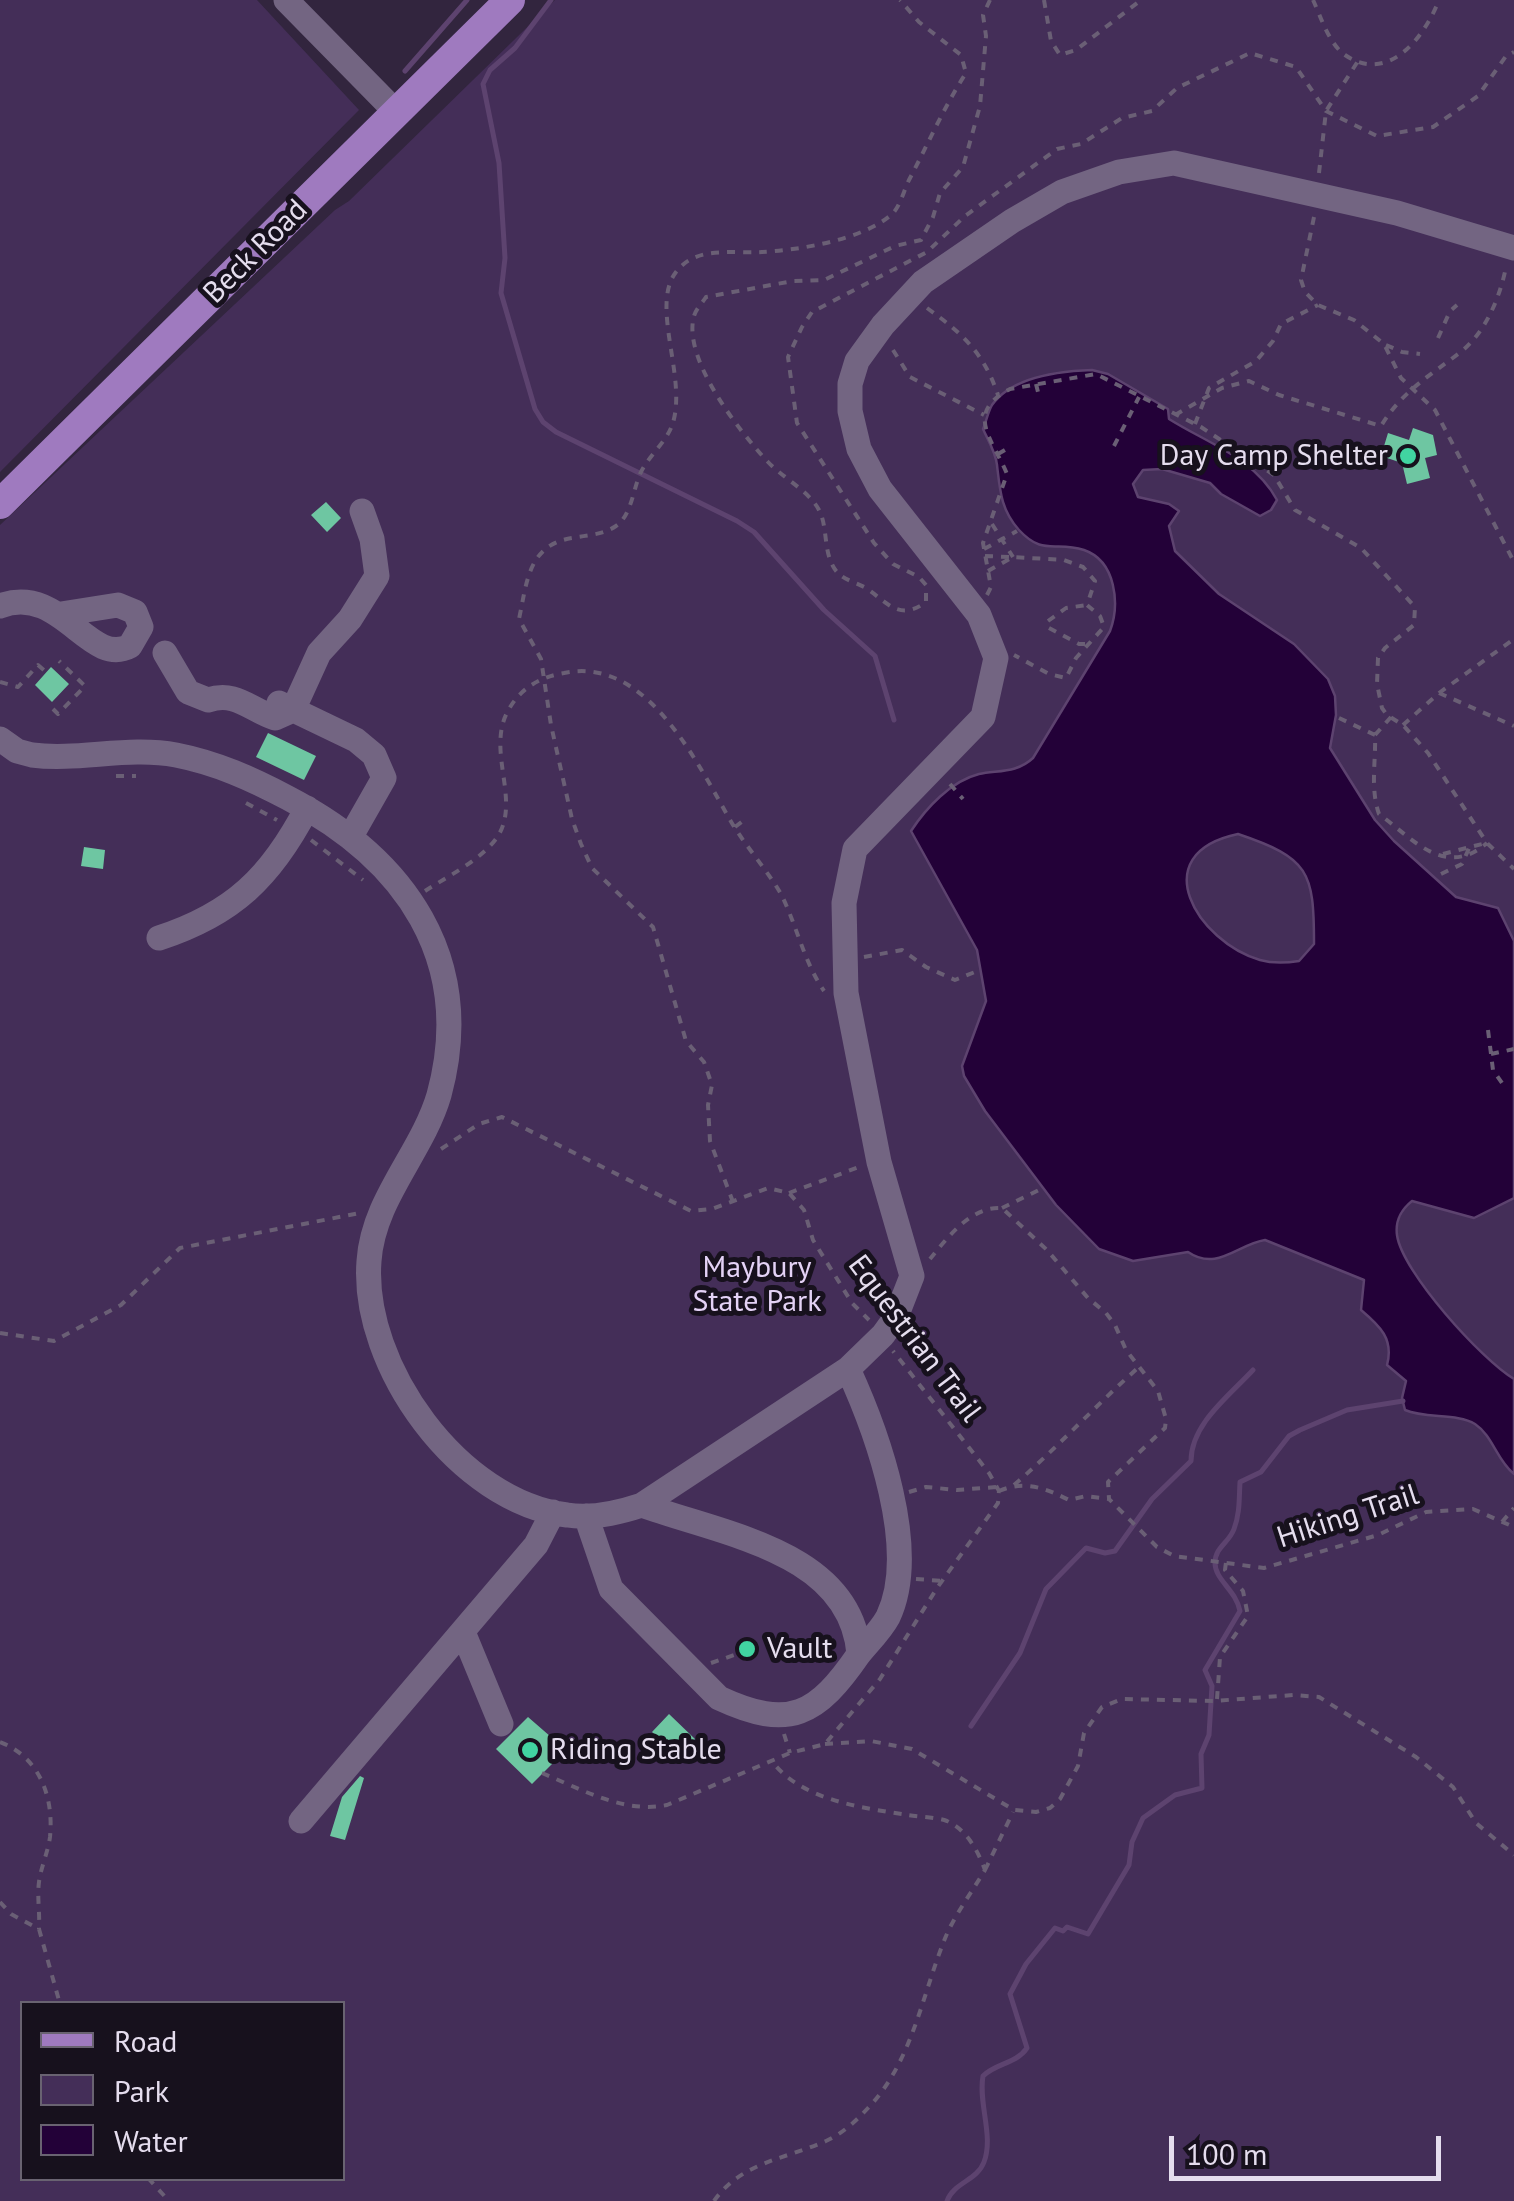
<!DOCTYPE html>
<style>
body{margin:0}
#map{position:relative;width:1514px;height:2201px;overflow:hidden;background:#32253e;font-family:"PT Sans",sans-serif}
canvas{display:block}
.legend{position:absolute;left:20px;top:2001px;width:325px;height:180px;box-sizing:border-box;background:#17111d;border:2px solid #696371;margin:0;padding:12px 18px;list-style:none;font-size:30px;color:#e5ddee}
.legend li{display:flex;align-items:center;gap:20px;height:50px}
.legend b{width:50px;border:2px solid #696371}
.scale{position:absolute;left:1169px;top:2136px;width:272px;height:45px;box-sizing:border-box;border:5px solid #e5ddee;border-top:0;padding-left:12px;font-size:30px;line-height:35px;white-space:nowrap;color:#e5ddee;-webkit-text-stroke:8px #17111d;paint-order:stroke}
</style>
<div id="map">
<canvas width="1514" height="2201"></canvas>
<ul class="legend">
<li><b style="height:12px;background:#9f7abf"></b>Road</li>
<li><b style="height:28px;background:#442e58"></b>Park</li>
<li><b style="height:28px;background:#230138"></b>Water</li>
</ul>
<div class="scale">100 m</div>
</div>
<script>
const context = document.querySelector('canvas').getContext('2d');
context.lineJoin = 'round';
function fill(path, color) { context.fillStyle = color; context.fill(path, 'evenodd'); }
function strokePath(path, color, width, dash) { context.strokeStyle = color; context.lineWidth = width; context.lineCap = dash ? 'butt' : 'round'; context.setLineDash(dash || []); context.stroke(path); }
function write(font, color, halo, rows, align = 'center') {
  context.font = font + ' "PT Sans",sans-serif'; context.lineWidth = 10; context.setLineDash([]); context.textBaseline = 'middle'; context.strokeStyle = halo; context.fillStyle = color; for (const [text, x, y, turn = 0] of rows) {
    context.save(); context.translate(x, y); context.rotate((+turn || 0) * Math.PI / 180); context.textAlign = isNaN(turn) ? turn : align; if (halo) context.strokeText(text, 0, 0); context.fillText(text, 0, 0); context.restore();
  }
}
fill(new Path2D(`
 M0,0H257L359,110L0,472Z
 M555,0H1514V2201H0V525L335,210L349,201ZM22,2004H342V2178H22Z`), '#442e58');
const water = new Path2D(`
 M1092,370L1108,374L1168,409L1169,419C1207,443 1255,458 1277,500L1271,510L1260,516L1221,494L1210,483L1162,469L1143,470L1133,484L1138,497L1169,504L1179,511L1169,526L1175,551L1219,594L1294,644L1328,679L1335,696L1336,715L1330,748L1375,820L1394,841L1456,897L1498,908L1514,941V1198L1474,1218L1412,1201C1401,1210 1395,1220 1397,1235C1402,1272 1482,1360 1514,1379V1474C1497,1461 1493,1436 1475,1424C1457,1413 1426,1419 1405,1410L1402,1398L1406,1381L1387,1365C1394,1339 1380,1326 1361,1310L1364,1280L1265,1240C1238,1244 1217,1272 1188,1252L1133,1261L1099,1249L1056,1205L985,1111L964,1076L962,1066L986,1001L977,950L911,831C926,808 951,781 979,774C999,770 1017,773 1033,758L1110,631C1120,604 1116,561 1084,550C1055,540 1044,557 1019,530C1001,510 1000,491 997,465C996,453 988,440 983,429C986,422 988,412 992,405C1012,377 1060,371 1092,370ZM1238,834C1309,858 1314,871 1314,944L1299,961C1286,963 1274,964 1260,960C1198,942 1143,854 1238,834Z`);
fill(water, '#230138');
strokePath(water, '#5d436f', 2.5);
strokePath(new Path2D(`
 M551,0L515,48L490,70L483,84L499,163L505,258L501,293L535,409L543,422L556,432L737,521L754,532L824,610L875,656L894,720
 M405,71L467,0
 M971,1726L1020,1653L1046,1589L1086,1548L1105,1553L1115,1551L1152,1499L1191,1461C1191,1424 1229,1396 1253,1370
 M947,2201C954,2182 977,2181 984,2162C994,2136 978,2103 983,2076C996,2063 1016,2064 1027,2048L1010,1994L1026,1964L1055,1928L1063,1931L1067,1927L1088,1934L1129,1865L1132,1842L1143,1818L1175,1795L1202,1788L1201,1754L1209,1735L1212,1686L1205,1670L1240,1611C1236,1590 1215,1580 1215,1563C1215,1547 1229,1543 1234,1529C1240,1513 1239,1499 1240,1482L1261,1472L1289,1436L1300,1430L1347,1410L1403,1401`), '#5d436f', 5);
fill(new Path2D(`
 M1413,428L1433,435L1437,455L1425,458L1430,478L1407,484L1402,463L1381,456L1388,433L1409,440Z
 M326,502L341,518L327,532L311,515Z
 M51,667L69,684L52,702L35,685Z
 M268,733L316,756L304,780L256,757Z
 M84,847L105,850L103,869L81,866Z
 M669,1714L695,1739L678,1757L652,1732Z
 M528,1717L566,1750L532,1784L496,1749Z
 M360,1776L364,1778L345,1840L330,1836L342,1797Z`), '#6ec6a2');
strokePath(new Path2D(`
 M990,0L983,15L986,36L980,106L963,167L940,193L933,217L921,240L895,246L824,280L793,281L706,297C703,302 696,309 694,316C682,359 740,432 768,462C783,478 809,491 819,510C827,525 824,546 831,562C838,580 852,580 866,588C887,602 899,622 926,602V585L919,577L893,564L874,543L797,423L788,357L802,327L812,312L927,252L965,216L1057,149L1081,144L1122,118L1152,111L1177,88L1250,53L1296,67L1326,111L1377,136L1433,127L1478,96L1506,56L1514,52
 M1044,0L1051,41L1060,55L1076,50L1141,0
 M1313,0C1321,17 1329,44 1345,55C1389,85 1425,36 1439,0
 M1319,173L1326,111L1358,61
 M1314,217L1301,280L1305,292L1318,305L1354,320L1384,344L1401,378L1435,410L1514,562
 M927,308C962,333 984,353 998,395
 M1438,338L1450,311L1457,305
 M1386,345L1402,352L1420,354
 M893,350L910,377L984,415
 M1036,384L1039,396
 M1175,415L1222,388L1249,381L1279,395L1381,426C1402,391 1431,375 1462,351C1486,331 1500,297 1506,267
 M1195,424L1209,388L1256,361L1273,341L1281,324L1318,305
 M1114,446L1139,397
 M998,454L1010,447
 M992,524L1013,557
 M984,549L1017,531
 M985,556L1009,557
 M988,571L1013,557L1064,560L1083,567L1095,581L1087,605L1100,616L1104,627L1076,658L1066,678L1049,674L1014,655
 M987,595L991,587L983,543L1007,474C992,438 964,413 1010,389L1096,374L1201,427L1274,475L1295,510L1361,548L1415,607L1414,625L1385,648L1378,658L1377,684L1382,708L1387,715L1403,725L1428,753L1487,843L1514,869
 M1048,621L1066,608L1087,605
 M1049,628L1079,644H1093
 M0,682L18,687L38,665L45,671
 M1439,693L1514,726
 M53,709L58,714L85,686L59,661
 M1391,717L1375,735C1376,762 1370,788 1379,814C1413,839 1445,879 1487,843
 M1339,718L1375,735
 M1403,725L1439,693L1514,639
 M116,776H136
 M950,784L963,799
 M246,803L277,820
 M735,827L743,821
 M311,840L363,880
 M1443,854L1482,844
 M1441,874L1462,864L1470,846
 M425,891C448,876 483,859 498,836C521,799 485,749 509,709C521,688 540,677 564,673C648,655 699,767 733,825C748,849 767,870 781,894C797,926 804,962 824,991
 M864,957L902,950L926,967L955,980L980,970
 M1488,1030L1493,1070L1502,1083
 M1491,1054L1514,1049
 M441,1149L479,1124L502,1117L691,1211L712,1209L768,1188L789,1193L804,1210L813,1240L852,1303L869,1320
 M789,1193L859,1167
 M733,1202L710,1141L708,1105L712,1085L704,1062L686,1041L653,927L592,868L581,844L572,819L551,725L541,659L519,619C527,582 528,545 572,538C587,535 603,535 616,526C632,515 633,488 641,472C649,456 664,444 671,428C690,383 649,307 676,272C696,245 734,254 762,252C799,250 863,240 892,214C900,207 904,190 909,180C928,144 944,107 966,73L961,55L919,22L900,0
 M1002,1208L1043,1188
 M930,1259C948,1237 971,1206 1002,1208L1047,1250L1088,1298L1106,1313L1115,1325L1126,1350L1158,1391L1166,1419L1165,1428L1108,1482L1109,1499L1157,1547L1174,1556L1264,1568L1378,1535L1426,1512L1473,1509L1514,1527
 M0,1333L54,1341L121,1305L180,1248L360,1213
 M1014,1485C1058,1447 1096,1405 1139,1367
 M999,1491C1025,1480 1045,1488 1069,1500L1086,1496L1109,1499
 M909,1492L926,1487L957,1490L997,1487
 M1502,1522L1514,1508
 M916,1579L942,1581
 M711,1663L740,1653L751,1664
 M1217,1699L1220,1657L1248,1616L1243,1591L1225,1570L1226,1562
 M784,1734L790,1753
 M0,1742C39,1757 54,1796 50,1837C48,1852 41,1867 39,1882C37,1897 40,1913 39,1929
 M825,1744L871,1741L912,1749L1014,1810L1036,1812L1050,1808L1060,1799L1078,1766L1084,1733L1102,1707L1122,1699L1214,1701L1293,1695L1319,1697L1416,1757L1453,1787L1476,1823L1514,1855
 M542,1773C581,1789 624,1814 667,1805L790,1753L825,1744L880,1679L937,1588L998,1503L999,1491L989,1473L893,1351
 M985,1870L1013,1812
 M0,1902L11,1914L39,1929L60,2004
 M148,2178L169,2201
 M714,2201C741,2162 786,2159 826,2141C842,2134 856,2121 868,2108C913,2061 922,1994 946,1936C956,1913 972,1892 985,1870C978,1851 967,1830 947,1821C936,1817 920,1817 908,1815C863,1808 800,1800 772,1761`), '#6a5f75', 4, [8, 8]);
strokePath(new Path2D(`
 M286,0L397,113
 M0,606C61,583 89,668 130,646L141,627L135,612L118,605L61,614
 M165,653L188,692L208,700C236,691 249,709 275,718L293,710L319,653L350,619L377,576L372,539L362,511
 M279,703L356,740L374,755L384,778L351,836
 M0,739L17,751L32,755C79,761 128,746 176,755C217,763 252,779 288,798C405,859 476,959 439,1095C422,1153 373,1199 369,1261C361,1366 459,1502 567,1515C592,1519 618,1513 642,1505L848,1369L883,1335L896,1317L912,1276L879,1162L846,993L844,903L855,849L983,717L996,658L979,615L880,489L859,449L850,411V384L857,361L883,325L923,282L1012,221L1062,192L1119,172L1174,163L1397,213L1514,248
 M159,938C233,914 271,877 307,808
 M848,1369C877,1432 920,1550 888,1617C881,1630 868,1643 859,1654
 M586,1516L611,1589L719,1698C790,1731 817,1715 859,1654C851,1551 721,1534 642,1505
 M463,1632L501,1724
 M301,1821L536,1545L553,1512`), '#736582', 25);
strokePath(new Path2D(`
 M0,504L510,0`), '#9f7abf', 30);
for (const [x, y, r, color] of [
 [1408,456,10,"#41d4a1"],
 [747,1649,10,"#41d4a1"],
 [530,1750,10,"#41d4a1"]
]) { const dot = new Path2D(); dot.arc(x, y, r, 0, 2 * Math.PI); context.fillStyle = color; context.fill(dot); strokePath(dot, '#17111d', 4); }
write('30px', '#e5ddee', '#17111d', [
 ["Beck Road",256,252,-45],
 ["Equestrian Trail",914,1339,53],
 ["Hiking Trail",1348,1517,-18]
]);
write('30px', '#e5ddee', '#17111d', [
 ["Day Camp Shelter",1388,456,"right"],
 ["Vault",767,1649],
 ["Riding Stable",550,1750]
], 'left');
write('30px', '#e4d2f6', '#17111d', [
 ["Maybury",757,1268],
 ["State Park",757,1302]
]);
</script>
